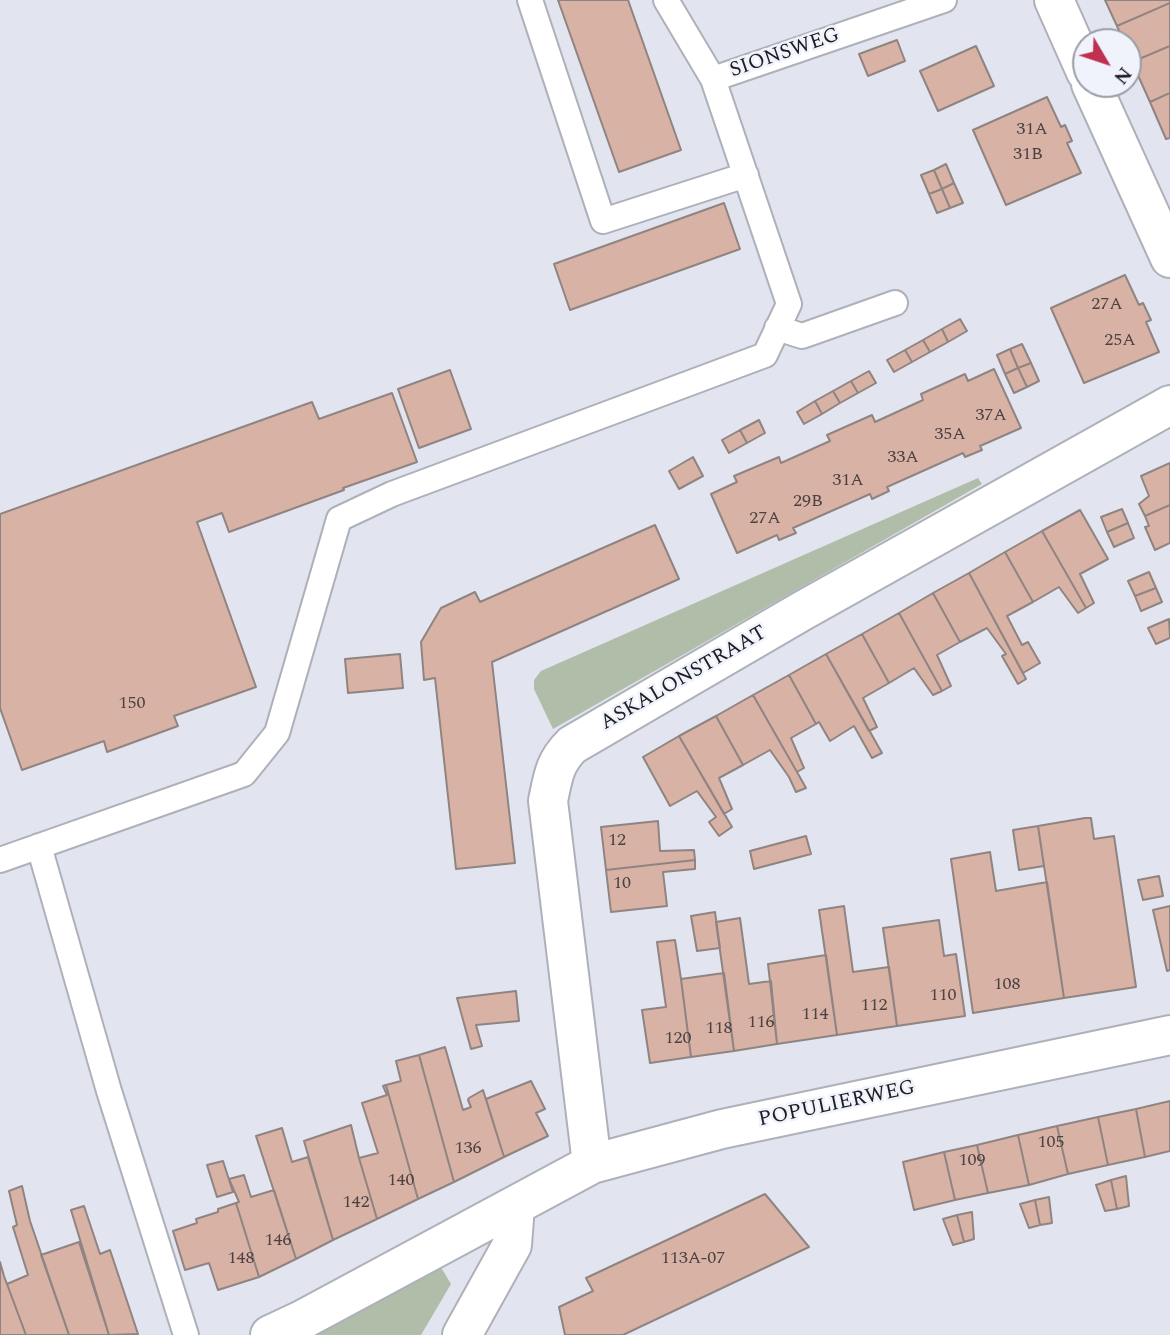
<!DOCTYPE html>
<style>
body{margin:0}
#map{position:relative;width:1170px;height:1335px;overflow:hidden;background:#e2e5ef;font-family:Spectral,serif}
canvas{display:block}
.north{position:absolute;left:1072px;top:28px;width:70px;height:70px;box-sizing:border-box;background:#f0f2fc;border:2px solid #9c9da4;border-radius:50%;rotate:129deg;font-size:19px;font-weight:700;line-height:28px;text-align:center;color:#1d1d21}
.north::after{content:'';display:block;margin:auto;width:24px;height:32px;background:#c03050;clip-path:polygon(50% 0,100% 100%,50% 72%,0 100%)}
</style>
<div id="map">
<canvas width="1170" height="1335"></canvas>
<div class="north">N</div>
</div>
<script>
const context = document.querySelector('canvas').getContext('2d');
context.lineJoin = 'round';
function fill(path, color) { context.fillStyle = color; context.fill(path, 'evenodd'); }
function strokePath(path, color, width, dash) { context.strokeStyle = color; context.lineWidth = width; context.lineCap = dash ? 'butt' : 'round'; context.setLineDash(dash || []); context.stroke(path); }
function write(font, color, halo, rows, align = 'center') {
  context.font = font + ' Spectral,serif'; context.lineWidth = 5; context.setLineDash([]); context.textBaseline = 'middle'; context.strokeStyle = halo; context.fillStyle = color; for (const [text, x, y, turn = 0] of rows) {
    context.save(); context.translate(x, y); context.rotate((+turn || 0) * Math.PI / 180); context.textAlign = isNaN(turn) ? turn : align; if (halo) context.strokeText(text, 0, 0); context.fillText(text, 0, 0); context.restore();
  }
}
fill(new Path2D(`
 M978,478L982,484L553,729L534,689V680L541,671Z
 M439,1264L451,1284L421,1335H304Z`), '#afbda9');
const building = new Path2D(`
 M558,0H628L681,150L619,172Z
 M1105,0H1170V3L1117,26Z
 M1170,3V46L1132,62L1128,52V42H1124L1117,26Z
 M897,40L905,61L868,76L859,54Z
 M976,46L994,86L938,111L920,71Z
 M1170,46V93L1150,102L1132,62Z
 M1170,93V138L1166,139L1150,102Z
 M1047,97L1061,127L1065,125L1072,141L1067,143L1081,173L1006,205L973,130Z
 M946,164L954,183L942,189L934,170Z
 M934,170L942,189L929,194L921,175Z
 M954,183L963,203L950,208L942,189Z
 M942,189L950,208L937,213L929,194Z
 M724,203L740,249L570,310L554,264Z
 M1125,275L1139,305L1143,303L1151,320L1146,322L1159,352L1084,383L1051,308Z
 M960,319L967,331L948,342L942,329Z
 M942,329L948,342L930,352L923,340Z
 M923,340L930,352L912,362L905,350Z
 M1022,344L1031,363L1018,368L1010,349Z
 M1010,349L1018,368L1005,374L997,355Z
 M905,350L912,362L894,372L887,360Z
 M1031,363L1039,381L1027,387L1018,368Z
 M1018,368L1027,387L1014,393L1005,374Z
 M994,369L1021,428L980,446L982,450L965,457L963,453L887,487L889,491L872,499L870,494L793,528L796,533L779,540L777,535L737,553L711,494L737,482L734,476L779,457L781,463L830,441L827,435L872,415L875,422L923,400L921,394L965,374L968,381Z
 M450,370L471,429L419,448L398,389Z
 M869,371L876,383L858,393L851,381Z
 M851,381L858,393L840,403L833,391Z
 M833,391L840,403L822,414L815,401Z
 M392,393L417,462L343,488L344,490L229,532L222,513L197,522L256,687L174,716L178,726L107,752L104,741L22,770L0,708V514L312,402L319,419Z
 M815,401L822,414L804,424L797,412Z
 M759,420L765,433L747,443L740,430Z
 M740,430L747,443L729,453L722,440Z
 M693,457L703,476L679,489L669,471Z
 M1170,463V505L1145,516L1139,504L1149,496L1141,476Z
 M1170,505V543L1155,550L1145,527L1149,526L1145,516Z
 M1122,509L1128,523L1107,532L1101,517Z
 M1080,510L1108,559L1080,574L1094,603L1086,608L1042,531Z
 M1128,523L1134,538L1114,547L1107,532Z
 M655,525L679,579L492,662L515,863L456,869L435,678L424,680L421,642L441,608L475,592L480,602Z
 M1042,531L1086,608L1078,613L1059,587L1033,602L1005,552Z
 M1005,552L1033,602L1007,616L1022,645L1028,642L1040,663L1023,673L969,573Z
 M1149,572L1156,588L1135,596L1128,581Z
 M969,573L1026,679L1018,684L1002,656L1006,654L987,628L960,642L933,593Z
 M1156,588L1162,602L1141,611L1135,596Z
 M933,593L960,642L937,655L951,686L942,691L899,613Z
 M899,613L942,691L933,695L914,668L889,683L862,634Z
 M1169,619L1170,638L1156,644L1148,628Z
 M862,634L889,683L863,698L877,727L869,731L826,654Z
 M400,654L403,688L348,693L345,659Z
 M826,654L882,753L872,758L854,726L830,741L819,722L816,724L789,675Z
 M789,675L816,724L791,738L804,768L797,772L753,695Z
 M753,695L797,772L806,788L796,792L789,777L770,750L743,765L716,716Z
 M716,716L743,765L719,778L732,809L724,814L679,736Z
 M679,736L732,827L719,836L709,822L716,817L697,791L670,806L643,757Z
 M1085,818H1091L1094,839L1114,836L1136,987L1064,998L1038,826Z
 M658,821L660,851L694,850L695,860L606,870L601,827Z
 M1038,826L1044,866L1019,870L1013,830Z
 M806,836L811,854L754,869L750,851Z
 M990,852L996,891L1047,882L1064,998L973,1013L951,859Z
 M695,860V869L663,872L667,906L611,912L606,870Z
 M1159,876L1163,896L1143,900L1138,880Z
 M844,906L853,972L889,967L897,1026L837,1035L819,910Z
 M1170,906V970L1167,971L1153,910Z
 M715,912L720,948L697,951L691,916Z
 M740,918L749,984L771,981L777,1044L734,1051L716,922Z
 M939,920L944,956L956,954L965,1016L897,1026L883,928Z
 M675,940L681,979L691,1057L650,1063L642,1010L666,1007L657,942Z
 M826,955L837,1035L777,1044L768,964Z
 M724,973L734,1051L691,1057L681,979Z
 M516,991L519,1021L476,1025L482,1046L471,1049L457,998Z
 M445,1047L463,1110L471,1107L468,1100L469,1098L483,1090L504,1157L454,1182L419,1055Z
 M419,1055L454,1182L418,1199L386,1085L401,1081L396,1061Z
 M531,1081L545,1109L536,1113L548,1136L504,1157L486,1099Z
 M386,1085L418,1199L377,1219L359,1158L378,1153L362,1103L387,1095L383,1086Z
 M1170,1101V1151L1145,1157L1136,1109Z
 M1136,1109L1145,1157L1108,1165L1098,1117Z
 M1098,1117L1108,1165L1068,1174L1057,1126Z
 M351,1125L359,1158L377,1219L333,1240L304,1141Z
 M1057,1126L1068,1174L1029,1185L1018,1135Z
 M282,1128L292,1162L308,1157L333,1240L296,1259L256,1136Z
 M1018,1135L1029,1185L988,1193L977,1145Z
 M977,1145L988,1193L955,1200L944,1152Z
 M944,1152L955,1200L914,1210L903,1162Z
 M223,1161L233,1192L217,1197L207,1165Z
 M244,1175L251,1197L274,1190L296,1259L259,1277L236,1203L239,1202L229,1179Z
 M1126,1176L1129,1206L1117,1209L1111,1180Z
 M1111,1180L1117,1209L1105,1211L1096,1185Z
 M22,1186L30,1221L69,1335H26L7,1284L28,1275L13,1227L17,1225L9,1191Z
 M765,1194L809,1247L623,1335H565L559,1307L593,1291L586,1278Z
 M1049,1197L1052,1223L1040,1225L1035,1200Z
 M1035,1200L1040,1225L1029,1228L1020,1204Z
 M236,1203L259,1277L218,1290L209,1263L185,1270L173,1231L197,1223L196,1219L218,1212V1209Z
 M84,1206L100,1254L110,1250L138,1334L109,1335L71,1210Z
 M972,1212L974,1239L964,1242L957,1215Z
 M957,1215L964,1242L953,1245L943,1219Z
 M79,1242L109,1335H69L41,1255Z
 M0,1262L4,1276L26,1335H0Z`);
fill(building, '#d9b2a6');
strokePath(building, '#8f8481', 2);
const lane = new Path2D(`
 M530,0L603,221L746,175
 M666,0L713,79L944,0
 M777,328L802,336L895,303
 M39,846L109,1091L186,1335
 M0,860L244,774L277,733L339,519L392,494L765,355L789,304L713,79`);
const street = new Path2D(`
 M1054,0L1086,72
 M1091,84L1170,258
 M592,1164L548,801C553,777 554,763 572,745L802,611L1170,405
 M270,1335L302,1320L592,1164L722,1129L1170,1035
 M462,1335L512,1245L515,1206`);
strokePath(lane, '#aeb0ba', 28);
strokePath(street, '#aeb0ba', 42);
strokePath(lane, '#fff', 24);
strokePath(street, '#fff', 38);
write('18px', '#4c4242', null, [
 ["31A",1032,130],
 ["31B",1028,155],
 ["27A",1107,305],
 ["25A",1120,341],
 ["37A",991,416],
 ["35A",950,435],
 ["33A",903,458],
 ["31A",848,481],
 ["29B",808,502],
 ["27A",765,519],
 ["150",132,704],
 ["12",617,841],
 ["10",622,884],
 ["108",1007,985],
 ["110",943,996],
 ["112",874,1006],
 ["114",815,1015],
 ["116",761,1023],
 ["118",719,1029],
 ["120",678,1039],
 ["105",1051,1143],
 ["136",468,1149],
 ["109",972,1161],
 ["140",401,1181],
 ["142",356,1203],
 ["146",278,1241],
 ["148",241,1259],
 ["113A-07",693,1259]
]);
write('21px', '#1d1d21', '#f0f2fc', [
 ["SIONSWEG",785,54,-19],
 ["ASKALONSTRAAT",684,679,-30],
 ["POPULIERWEG",837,1105,-12]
]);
</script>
